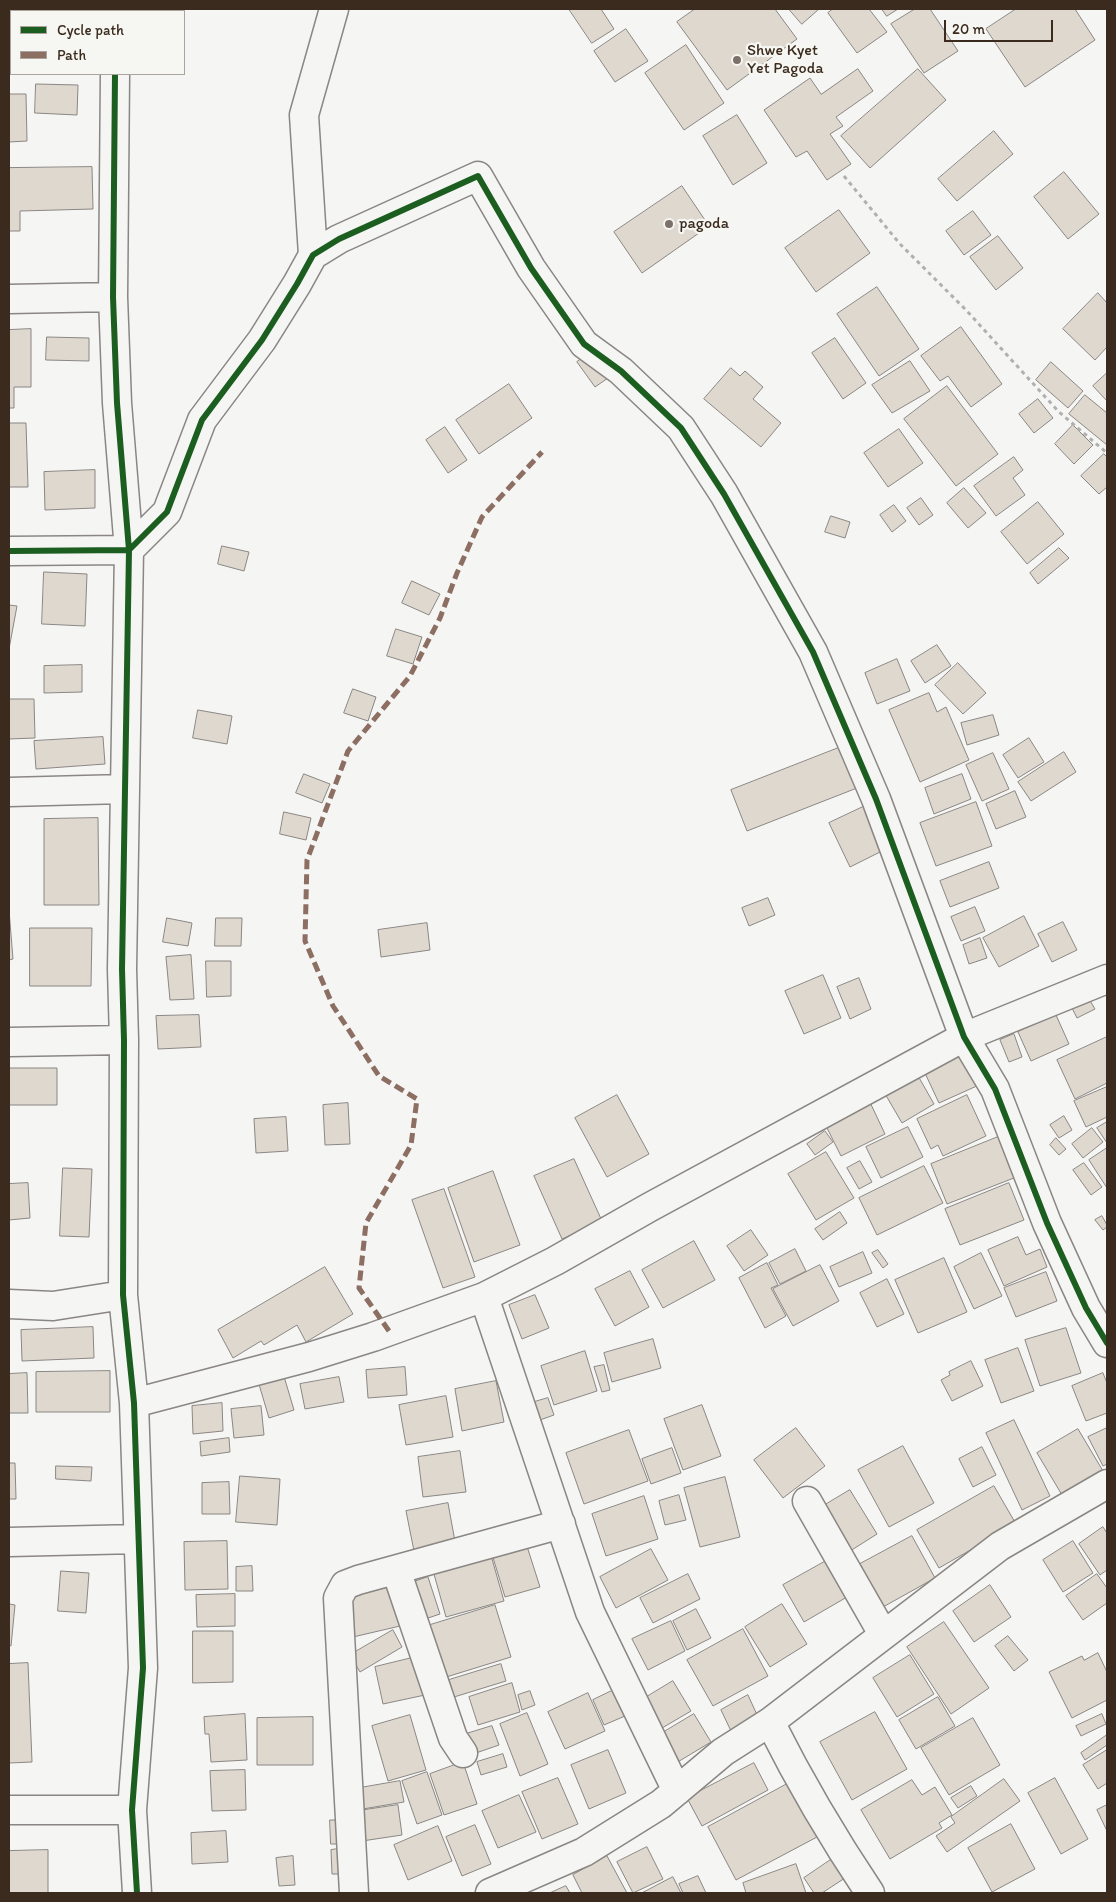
<!DOCTYPE html>
<style>
body{margin:0}
#map{position:relative;width:1116px;height:1902px;overflow:hidden;background:#f5f5f3;font-family:Itim,sans-serif}
canvas{display:block}
.frame{position:absolute;inset:0;border:10px solid #3b2a1e;pointer-events:none}
.legend{position:absolute;left:10px;top:10px;width:175px;height:65px;box-sizing:border-box;background:#f6f6f2;border:1px solid #aba49d;margin:0;padding:6px 9px;list-style:none;font-size:15px;color:#3b2a1e}
.legend li{display:flex;align-items:center;gap:10px;height:25px}
.legend b{width:25px;border:1px solid #aba49d}
.scale{position:absolute;left:944px;top:20px;width:109px;height:22px;box-sizing:border-box;border:2px solid #3b2a1e;border-top:0;padding-left:6px;font-size:15px;line-height:18px;white-space:nowrap;color:#3b2a1e;-webkit-text-stroke:4px #f6f6f2;paint-order:stroke}
</style>
<div id="map">
<canvas width="1116" height="1902"></canvas>
<div class="frame"></div>
<ul class="legend">
<li><b style="height:6px;background:#1b5e20"></b>Cycle path</li>
<li><b style="height:6px;background:#8d6e63"></b>Path</li>
</ul>
<div class="scale">20 m</div>
</div>
<script>
const context = document.querySelector('canvas').getContext('2d');
context.lineJoin = 'round';
function fill(path, color) { context.fillStyle = color; context.fill(path, 'evenodd'); }
function strokePath(path, color, width, dash) { context.strokeStyle = color; context.lineWidth = width; context.lineCap = dash ? 'butt' : 'round'; context.setLineDash(dash || []); context.stroke(path); }
function write(font, color, halo, rows, align = 'center') {
  context.font = font + ' Itim,sans-serif'; context.lineWidth = 4.5; context.setLineDash([]); context.textBaseline = 'middle'; context.strokeStyle = halo; context.fillStyle = color; for (const [text, x, y, turn = 0] of rows) {
    context.save(); context.translate(x, y); context.rotate((+turn || 0) * Math.PI / 180); context.textAlign = isNaN(turn) ? turn : align; if (halo) context.strokeText(text, 0, 0); context.fillText(text, 0, 0); context.restore();
  }
}
const building = new Path2D(`
 M569,9H601L614,29L592,43Z
 M695,9H775L797,39L727,90L677,22Z
 M789,9H819L802,24Z
 M833,9H869L887,32L857,53L828,13Z
 M882,9H898L887,16Z
 M915,9H930L958,51L924,73L891,24Z
 M1016,9H1075L1095,40L1025,87L986,29Z
 M626,29L648,61L615,82L594,51Z
 M686,45L724,103L684,130L645,73Z
 M858,69L873,91L836,117L843,126L830,134L851,164L827,180L807,151L796,157L764,110L810,78L821,94Z
 M918,69L946,100L870,168L841,136Z
 M36,84L78,85L77,115L35,113Z
 M9,94H26L27,141L9,142Z
 M737,115L767,163L733,185L703,136Z
 M994,131L1013,154L957,201L938,179Z
 M92,167L93,209L20,211V231H9V168Z
 M1064,172L1099,214L1068,239L1034,197Z
 M682,186L709,226L642,273L614,232Z
 M839,210L870,253L816,292L785,248Z
 M973,211L991,235L964,255L946,231Z
 M998,236L1023,268L996,290L970,257Z
 M877,287L919,349L879,376L837,314Z
 M1098,293L1107,303V347L1095,360L1063,329Z
 M961,327L1002,384L971,407L948,376L940,381L921,356Z
 M31,329V387H14V408H9V330Z
 M47,337L89,338V361L46,360Z
 M835,338L866,383L843,399L812,353Z
 M591,352L608,378L595,387L577,362Z
 M910,361L930,391L892,413L872,385Z
 M1051,362L1083,391L1068,408L1036,380Z
 M731,368L740,376L745,371L763,387L753,399L781,423L761,447L704,399Z
 M1107,373V401L1093,386Z
 M509,384L532,418L479,454L456,420Z
 M947,386L998,454L956,486L904,419Z
 M1085,395L1107,413V445L1069,414Z
 M1038,399L1053,418L1034,433L1019,414Z
 M9,423H26L28,487H9Z
 M1073,425L1093,445L1074,464L1055,444Z
 M445,427L467,460L448,473L426,440Z
 M899,429L923,463L888,487L864,453Z
 M1104,454L1107,457V487L1099,494L1081,476Z
 M1014,457L1023,470L1013,478L1025,495L996,516L974,486Z
 M95,470V508L45,510L44,472Z
 M964,488L986,513L968,528L947,503Z
 M921,498L933,515L919,525L907,508Z
 M1038,502L1064,534L1027,564L1001,532Z
 M894,505L906,521L892,532L880,515Z
 M831,516L850,522L845,538L825,532Z
 M222,546L249,552L244,571L218,564Z
 M1059,548L1069,558L1038,584L1030,573Z
 M44,572L87,574L85,626L42,624Z
 M412,581L440,594L429,615L402,603Z
 M9,605L17,606L9,649Z
 M396,629L422,637L413,664L387,656Z
 M937,645L951,666L925,683L911,661Z
 M897,659L910,691L877,704L865,673Z
 M958,663L986,693L963,714L935,685Z
 M82,665V692L44,693V666Z
 M353,689L376,697L368,721L344,713Z
 M929,693L937,712L946,707L969,760L920,782L889,710Z
 M9,699H34L35,738L9,739Z
 M198,710L232,716L227,744L193,738Z
 M993,715L999,735L967,745L961,723Z
 M103,737L105,764L36,769L34,741Z
 M1029,738L1044,762L1018,778L1003,755Z
 M841,747L857,788L747,831L731,790Z
 M1064,752L1076,772L1031,801L1018,782Z
 M993,753L1009,789L982,801L966,765Z
 M304,774L330,784L322,803L296,793Z
 M962,774L971,799L934,814L925,788Z
 M1015,791L1026,817L996,829L986,804Z
 M976,802L992,846L936,866L920,823Z
 M865,806L886,849L850,867L829,823Z
 M284,812L311,818L306,840L280,834Z
 M98,818L99,905H44V819Z
 M989,862L999,888L950,907L940,881Z
 M768,898L775,915L749,926L742,908Z
 M975,907L985,931L961,941L951,917Z
 M9,910L13,959L9,960Z
 M1024,916L1039,946L999,967L983,938Z
 M167,918L192,923L188,946L163,942Z
 M216,918H242L241,946H215Z
 M1063,922L1077,950L1052,962L1038,934Z
 M427,923L430,950L381,957L378,930Z
 M30,928H92L91,986H30Z
 M980,938L987,958L969,964L963,945Z
 M191,955L194,999L170,1000L166,957Z
 M206,961H231V996L207,997Z
 M823,975L841,1018L804,1034L785,991Z
 M859,978L871,1009L850,1019L837,987Z
 M1089,999L1095,1009L1077,1018L1072,1008Z
 M199,1015L201,1047L158,1049L156,1016Z
 M1056,1015L1069,1044L1031,1061L1018,1032Z
 M1014,1034L1022,1057L1009,1062L1000,1040Z
 M1107,1037V1083L1075,1099L1057,1060Z
 M964,1053L979,1085L939,1103L924,1071Z
 M9,1068H57V1105H9Z
 M917,1074L934,1104L902,1123L884,1092Z
 M1107,1087V1117L1086,1127L1074,1101Z
 M617,1095L649,1154L607,1177L575,1118Z
 M967,1095L986,1136L943,1156L938,1145L931,1149L917,1119Z
 M867,1096L885,1134L841,1156L822,1118Z
 M348,1103L350,1144L325,1145L323,1105Z
 M1064,1116L1072,1130L1059,1138L1050,1125Z
 M286,1117L288,1151L256,1153L254,1119Z
 M1107,1122V1143L1097,1128Z
 M908,1127L923,1157L881,1178L866,1147Z
 M1092,1128L1103,1142L1083,1158L1072,1144Z
 M825,1131L833,1142L815,1155L807,1144Z
 M1003,1135L1019,1176L947,1204L931,1164Z
 M1056,1138L1066,1149L1059,1155L1050,1145Z
 M1107,1148V1188L1089,1160Z
 M826,1152L854,1198L816,1220L788,1174Z
 M574,1159L602,1221L562,1239L534,1176Z
 M860,1161L872,1182L859,1189L847,1168Z
 M1084,1163L1102,1187L1091,1195L1073,1170Z
 M924,1166L943,1203L877,1235L859,1198Z
 M63,1168L92,1169L89,1237L60,1236Z
 M493,1171L520,1245L474,1262L448,1188Z
 M28,1183L30,1218L9,1220V1184Z
 M1009,1183L1024,1220L960,1245L945,1209Z
 M444,1189L475,1277L443,1288L412,1200Z
 M840,1212L847,1223L823,1240L815,1229Z
 M1102,1216L1107,1225V1227L1103,1230L1095,1220Z
 M751,1230L768,1255L744,1271L727,1246Z
 M1018,1237L1026,1255L1040,1249L1047,1267L1004,1286L988,1250Z
 M694,1241L715,1280L663,1308L642,1270Z
 M795,1249L806,1271L780,1284L769,1263Z
 M878,1250L888,1264L883,1268L872,1253Z
 M863,1252L872,1273L839,1287L830,1267Z
 M981,1253L1002,1296L974,1309L954,1267Z
 M944,1258L967,1312L918,1333L895,1280Z
 M767,1263L778,1285L771,1288L786,1316L765,1328L739,1278Z
 M820,1265L839,1301L793,1326L773,1289Z
 M325,1267L353,1314L306,1342L297,1325L264,1345L261,1341L233,1358L218,1330Z
 M630,1271L649,1307L615,1326L595,1289Z
 M1046,1272L1057,1301L1016,1317L1004,1288Z
 M887,1279L904,1314L877,1327L860,1293Z
 M535,1295L549,1328L522,1339L509,1305Z
 M93,1327L94,1358L22,1361L21,1330Z
 M1066,1328L1081,1373L1040,1386L1025,1340Z
 M653,1339L661,1368L612,1382L604,1353Z
 M1018,1348L1034,1391L1001,1403L985,1360Z
 M585,1351L597,1391L554,1405L541,1366Z
 M971,1361L983,1386L952,1401L941,1380L950,1375L949,1372Z
 M604,1365L610,1390L602,1392L594,1367Z
 M405,1367L407,1395L368,1398L366,1370Z
 M110,1371V1412H36V1372Z
 M27,1373L28,1413H9V1374Z
 M283,1373L294,1410L269,1418L258,1381Z
 M1103,1373L1107,1383V1413L1086,1421L1072,1386Z
 M339,1377L344,1402L305,1409L300,1384Z
 M496,1381L504,1422L462,1431L455,1389Z
 M446,1396L453,1437L406,1445L399,1405Z
 M548,1398L554,1415L537,1421L531,1403Z
 M222,1403L223,1431L193,1434L192,1406Z
 M702,1405L721,1456L683,1470L664,1419Z
 M261,1406L264,1435L234,1438L231,1409Z
 M1014,1420L1050,1496L1022,1510L986,1433Z
 M796,1428L825,1466L783,1498L754,1460Z
 M1107,1428V1464L1103,1466L1088,1437Z
 M1078,1429L1103,1471L1062,1495L1037,1453Z
 M629,1430L648,1481L584,1504L566,1453Z
 M229,1438L230,1452L201,1456L200,1442Z
 M903,1446L934,1503L889,1527L858,1470Z
 M982,1447L996,1475L973,1487L959,1459Z
 M672,1448L681,1473L651,1484L642,1459Z
 M460,1451L466,1492L423,1497L418,1457Z
 M9,1463H15L16,1499H9Z
 M56,1466L92,1467L91,1481L56,1479Z
 M240,1476L280,1479L277,1525L236,1522Z
 M725,1477L740,1537L700,1547L684,1488Z
 M229,1482L230,1514H202V1483Z
 M994,1486L1016,1524L939,1568L917,1530Z
 M850,1490L877,1534L847,1553L820,1508Z
 M679,1495L686,1520L665,1525L659,1501Z
 M644,1496L658,1539L606,1556L592,1514Z
 M448,1503L456,1547L415,1556L406,1511Z
 M1103,1527L1107,1533V1570L1100,1575L1079,1544Z
 M912,1536L935,1578L883,1607L860,1564Z
 M525,1540L540,1587L505,1597L491,1551Z
 M227,1541L228,1589L185,1590L184,1542Z
 M1073,1541L1093,1573L1063,1592L1043,1560Z
 M651,1549L668,1580L616,1608L600,1577Z
 M490,1552L504,1601L446,1617L432,1567Z
 M826,1561L847,1597L804,1622L783,1585Z
 M252,1566L253,1591H236V1567Z
 M61,1571L89,1573L86,1613L58,1611Z
 M688,1574L700,1599L653,1623L640,1598Z
 M1097,1574L1107,1588V1603L1083,1620L1066,1596Z
 M428,1577L440,1614L419,1621L408,1584Z
 M990,1585L1011,1617L974,1642L953,1611Z
 M391,1587L400,1626L353,1637L344,1598Z
 M235,1594V1626L197,1627L196,1595Z
 M9,1604L15,1605L11,1646L9,1645Z
 M782,1604L807,1644L770,1667L745,1627Z
 M495,1605L511,1657L443,1678L427,1626Z
 M696,1609L711,1638L687,1650L673,1621Z
 M671,1621L685,1651L648,1670L632,1639Z
 M944,1622L989,1688L951,1714L907,1647Z
 M743,1629L768,1676L713,1706L687,1660Z
 M393,1630L402,1647L360,1672L350,1655Z
 M193,1631H233V1682L193,1683Z
 M1008,1636L1028,1660L1014,1671L995,1646Z
 M1098,1653L1107,1672V1700L1072,1718L1049,1672L1082,1656L1084,1660Z
 M910,1655L934,1694L897,1717L873,1678Z
 M416,1657L425,1695L383,1704L375,1667Z
 M28,1663L32,1762L9,1763V1664Z
 M501,1664L506,1681L454,1697L449,1680Z
 M673,1681L691,1711L657,1731L640,1701Z
 M512,1683L520,1712L478,1725L469,1697Z
 M620,1687L632,1713L604,1725L593,1700Z
 M530,1691L535,1705L522,1710L518,1695Z
 M588,1693L605,1731L565,1749L548,1712Z
 M748,1695L758,1717L731,1731L721,1710Z
 M938,1697L955,1726L916,1749L899,1720Z
 M875,1712L907,1769L852,1800L820,1742Z
 M527,1713L548,1764L520,1776L500,1724Z
 M245,1714L247,1760L211,1762L209,1734H205L204,1717Z
 M694,1714L711,1742L676,1763L659,1735Z
 M1102,1714L1106,1724L1081,1736L1076,1726Z
 M410,1715L426,1770L388,1781L372,1726Z
 M313,1717V1765H257V1718Z
 M973,1718L1000,1765L949,1795L921,1748Z
 M492,1726L499,1745L473,1754L466,1734Z
 M1107,1735V1745L1085,1760L1081,1753Z
 M608,1750L626,1793L589,1809L571,1765Z
 M1107,1750V1783L1098,1789L1083,1765Z
 M503,1754L507,1767L481,1775L477,1762Z
 M463,1762L477,1804L444,1815L430,1774Z
 M754,1763L768,1790L702,1826L687,1798Z
 M245,1770L246,1810L212,1811L210,1771Z
 M427,1772L442,1815L417,1824L402,1781Z
 M558,1778L578,1824L542,1839L522,1792Z
 M1055,1778L1088,1839L1061,1854L1028,1793Z
 M1004,1779L1020,1801L947,1852L936,1836L955,1823L951,1817Z
 M912,1780L922,1795L935,1787L952,1815L939,1823L942,1828L890,1859L861,1810Z
 M400,1781L404,1802L357,1810L354,1789Z
 M789,1783L817,1837L736,1880L708,1827Z
 M971,1786L977,1796L958,1808L951,1798Z
 M519,1795L536,1832L498,1848L482,1811Z
 M398,1805L402,1835L362,1841L358,1811Z
 M1107,1805V1831L1097,1810Z
 M330,1820H340L342,1844H331Z
 M1011,1824L1035,1869L992,1892L968,1848Z
 M475,1825L491,1864L462,1876L446,1837Z
 M438,1826L452,1861L408,1880L394,1845Z
 M226,1831L228,1862L192,1864L191,1833Z
 M647,1847L663,1879L633,1893L617,1862Z
 M345,1848L347,1874H332L331,1850Z
 M48,1850V1893H9V1851Z
 M293,1856L295,1885L279,1886L276,1858Z
 M607,1856L627,1893H582L573,1875Z
 M835,1857L848,1876L822,1893H814L804,1878Z
 M796,1864L806,1893H746L743,1883Z
 M698,1876L706,1893H683L679,1884Z
 M673,1877L681,1893H642Z
 M566,1886L570,1893H550Z`);
fill(building, '#ded8ce');
strokePath(building, '#8a8683', 1);
const street = new Path2D(`
 M116,11V9
 M115,74L113,297L117,403L129,550L122,969L124,1040L123,1295L134,1403L143,1668L132,1810L137,1893
 M313,255L304,115L334,9
 M9,299L113,297
 M9,551L129,550L167,512L202,420L262,340L297,284L313,255L339,239L478,176L531,268L584,344L621,371L681,428L724,494L813,652L876,799L964,1037L995,1089L1047,1223L1086,1308L1107,1343
 M9,792L124,789
 M9,1042L124,1040
 M484,1297L590,1612L677,1791
 M9,1304L53,1306L123,1295
 M134,1403L309,1357L373,1337L484,1297L555,1261L650,1207L964,1037L1107,979
 M807,1501L883,1634
 M9,1542L137,1539
 M396,1570L453,1738L463,1753
 M770,1722C800,1782 833,1838 870,1893
 M9,1810H132
 M354,1893L338,1598L345,1585L358,1580L561,1524
 M490,1893L584,1852L661,1804L723,1752L770,1722L1000,1546L1107,1484`);
strokePath(street, '#8a8683', 31);
strokePath(new Path2D(`
 M844,176L900,244L966,310L1059,412L1107,453`), '#b2b0ae', 3, [4, 4]);
strokePath(street, '#f5f5f3', 28);
strokePath(new Path2D(`
 M389,1331L359,1288L366,1223L411,1145L417,1099L379,1076L333,1006L305,941L307,860L348,751L410,676L440,618L457,573L482,517L542,452`), '#8d6e63', 5, [10, 5]);
strokePath(new Path2D(`
 M115,74L113,297L117,403L129,550L122,969L124,1040L123,1295L134,1403L143,1668L132,1810L137,1893
 M9,551L129,550L167,512L202,420L262,340L297,284L313,255L339,239L478,176L531,268L584,344L621,371L681,428L724,494L813,652L876,799L964,1037L995,1089L1047,1223L1086,1308L1107,1343`), '#1b5e20', 6);
for (const [x, y, r, color] of [
 [737,60,5,"#7c7169"],
 [669,224,5,"#7c7169"]
]) { const dot = new Path2D(); dot.arc(x, y, r, 0, 2 * Math.PI); context.fillStyle = color; context.fill(dot); strokePath(dot, '#f6f6f2', 2); }
write('16px', '#3b2a1e', '#f6f6f2', [
 ["Shwe Kyet",747,51],
 ["Yet Pagoda",747,69],
 ["pagoda",679,224]
], 'left');
</script>
